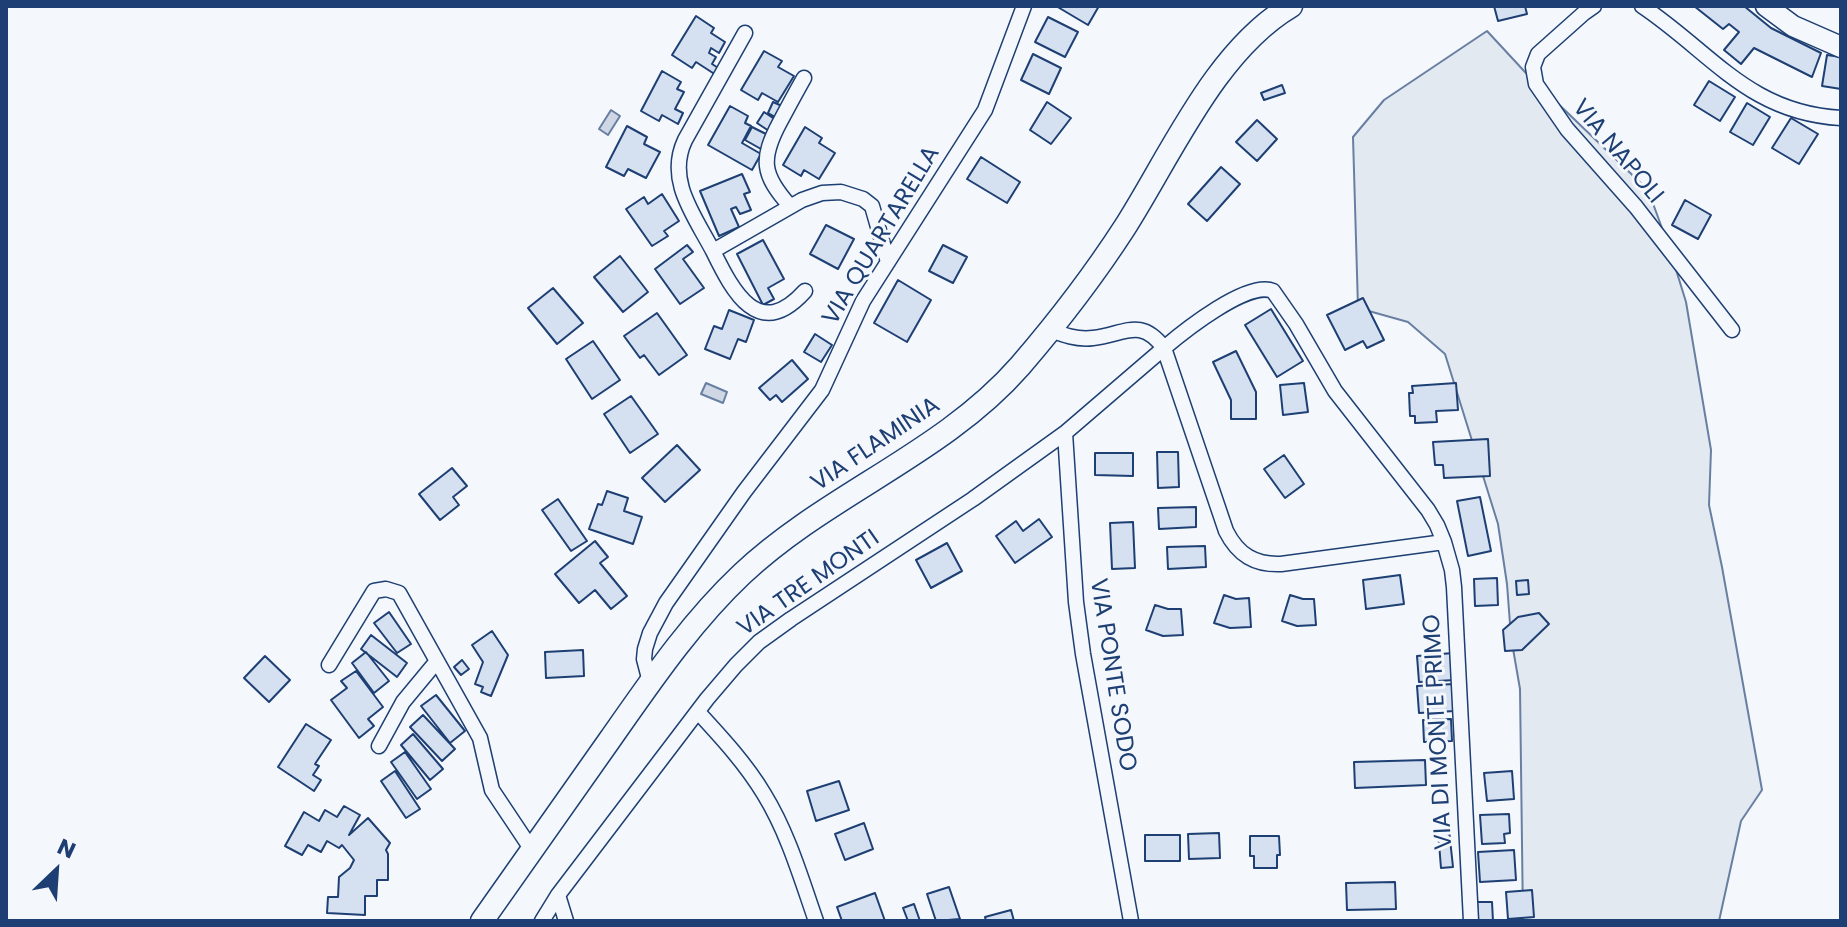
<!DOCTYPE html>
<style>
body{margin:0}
#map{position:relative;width:1847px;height:927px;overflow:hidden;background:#f4f7fb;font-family:Poppins,sans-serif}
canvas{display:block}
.frame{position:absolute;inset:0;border:8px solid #1d3f73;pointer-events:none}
.north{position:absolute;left:16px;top:831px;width:80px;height:80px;-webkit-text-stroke:6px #f4f7fb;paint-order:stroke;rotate:25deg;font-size:22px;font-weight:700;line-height:32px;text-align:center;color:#1d3f73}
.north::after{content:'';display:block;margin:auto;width:28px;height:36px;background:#1d3f73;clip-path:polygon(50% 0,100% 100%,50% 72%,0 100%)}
</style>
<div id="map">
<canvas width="1847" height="927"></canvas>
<div class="frame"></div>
<div class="north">N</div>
</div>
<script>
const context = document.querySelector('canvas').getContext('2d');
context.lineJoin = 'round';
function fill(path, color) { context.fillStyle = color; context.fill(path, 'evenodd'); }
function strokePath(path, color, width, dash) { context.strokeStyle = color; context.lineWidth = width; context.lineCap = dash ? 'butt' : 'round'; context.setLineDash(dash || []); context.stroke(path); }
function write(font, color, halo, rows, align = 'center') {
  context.font = font + ' Poppins,sans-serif'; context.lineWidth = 6; context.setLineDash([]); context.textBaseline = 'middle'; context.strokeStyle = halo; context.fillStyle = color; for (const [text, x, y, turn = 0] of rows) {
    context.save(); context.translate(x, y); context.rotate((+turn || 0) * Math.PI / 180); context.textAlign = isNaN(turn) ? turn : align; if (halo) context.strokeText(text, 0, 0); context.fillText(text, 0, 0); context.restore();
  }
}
const green = new Path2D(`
 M1487,31L1525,72L1648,190L1669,247L1686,302L1711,450L1709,505L1722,567L1762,790L1741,821L1719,921H1523L1520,689L1511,637L1507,584L1498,524L1445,354L1408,322L1358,308L1353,137L1384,100Z`);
fill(green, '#e3e9f0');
strokePath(green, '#687fa3', 2);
const water = new Path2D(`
 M611,110L620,116L608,135L599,129Z
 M706,383L727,392L723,403L701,394Z`);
fill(water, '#cfd7e4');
strokePath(water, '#687fa3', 2);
const building = new Path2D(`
 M1056,6H1099L1088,25Z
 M1494,6H1525L1527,14L1498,21Z
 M1694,6H1744L1771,28L1821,53L1812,77L1754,48L1741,64L1724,50L1739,32L1729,24L1723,29Z
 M696,16L714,28L711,33L725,42L719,53L711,48L709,53L716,57L712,64L720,69L716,75L696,62L692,68L672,55Z
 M1048,17L1078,32L1065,57L1035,42Z
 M764,51L782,61L778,67L794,76L778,102L762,93L758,100L741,90Z
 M1033,54L1061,68L1049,94L1021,80Z
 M1827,55L1841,57V89L1822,86Z
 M662,71L681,82L677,89L684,92L675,109L683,113L678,124L662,115L659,121L641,111Z
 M1709,81L1735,97L1720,121L1694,105Z
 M1282,85L1285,93L1264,100L1261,93Z
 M773,102L782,106L777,118L768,113Z
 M1047,102L1071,118L1051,144L1030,130Z
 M1747,103L1770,117L1753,145L1730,132Z
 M730,106L748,116L745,123L751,126L742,143L761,154L752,170L708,145Z
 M764,112L776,120L769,131L757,123Z
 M1791,118L1818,134L1799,164L1772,148Z
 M1257,120L1277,139L1257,161L1236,142Z
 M627,126L647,137L644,144L660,152L646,178L628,169L624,176L606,167Z
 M752,127L768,135L761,149L745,140Z
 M805,127L822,138L819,143L835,153L819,179L804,170L801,176L783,165Z
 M981,157L1020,182L1007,203L967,179Z
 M1221,167L1240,184L1207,221L1188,204Z
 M742,174L750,192L744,194L751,210L740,214L736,207L731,209L739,227L719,236L700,191Z
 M662,194L679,221L664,231L668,236L652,246L626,209L644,197L648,204Z
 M1685,200L1711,215L1698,239L1672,225Z
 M826,225L854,239L838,269L810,254Z
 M763,240L784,279L768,288L774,299L763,305L737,254Z
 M687,245L693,252L683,259L704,288L680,304L655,269Z
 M943,245L967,257L953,283L929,271Z
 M620,256L648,292L623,312L594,277Z
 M898,280L931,300L907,342L874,323Z
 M553,288L583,323L557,344L528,308Z
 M1363,298L1384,340L1367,348L1363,341L1345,350L1327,315Z
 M1271,309L1303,361L1277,377L1245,325Z
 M729,310L754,320L746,342L738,339L730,359L705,349L714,326L722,329Z
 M657,313L687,355L659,375L644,355L640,358L624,336Z
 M815,334L832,345L821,362L804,352Z
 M593,341L620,380L592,399L566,359Z
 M1236,351L1256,392V419H1231V400L1213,362Z
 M792,360L808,379L782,402L776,395L770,400L759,388Z
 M1304,383L1308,412L1283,415L1280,385Z
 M1456,383L1458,410L1436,411L1437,422L1415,423V416H1410L1409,393H1413L1412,386Z
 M631,396L658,434L630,453L604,414Z
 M1488,439L1490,476L1444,478L1443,465H1435L1433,442Z
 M677,445L700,470L665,502L642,478Z
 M1157,452H1178L1179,487L1158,488Z
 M1095,453H1133V476L1095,475Z
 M1284,455L1304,484L1285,498L1264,469Z
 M452,468L467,486L453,497L459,505L440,520L419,494Z
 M607,491L628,498L624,511L642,517L633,544L589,529L598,504L602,505Z
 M1480,497L1491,551L1468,556L1457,501Z
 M558,499L587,541L571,551L542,510Z
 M1196,507V527L1159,529L1158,508Z
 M1039,519L1052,537L1015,563L996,536L1016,521L1023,531Z
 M1133,522L1135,568L1112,569L1110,523Z
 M595,541L608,557L600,563L627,596L611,609L595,590L579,603L555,574Z
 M947,543L962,571L931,588L916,560Z
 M1205,546L1206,567L1168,569L1167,547Z
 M1400,575L1404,604L1366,609L1363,580Z
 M1497,578L1498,605L1475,606L1474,579Z
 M1528,580L1529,594L1517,595L1516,581Z
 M1224,595L1236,599L1249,598L1251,627L1230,628L1214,623Z
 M1290,595L1303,599H1314L1316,625L1297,626L1282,621Z
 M1155,605L1168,609H1181L1183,635L1163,636L1146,630Z
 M389,612L411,644L397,653L374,623Z
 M1539,613L1549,624L1522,650L1505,651L1503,630L1518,617Z
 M492,631L508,655L491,696L481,692L483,687L475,684L483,662L472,645Z
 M371,635L407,663L397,677L361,649Z
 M583,650L584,676L546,678L545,652Z
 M366,652L389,681L374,693L352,663Z
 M1453,653L1455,680L1419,682L1417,656Z
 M265,656L290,680L269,702L244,678Z
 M462,660L469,669L461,675L454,667Z
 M356,671L383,707L368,719L374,726L359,738L331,700L347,688L341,681Z
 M1454,684L1455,711L1419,713L1417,686Z
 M436,695L465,731L450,743L421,706Z
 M423,715L455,749L442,761L410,727Z
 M1451,719L1452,741L1424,742L1423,720Z
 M306,724L331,740L315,764L319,766L313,775L321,780L314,791L278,767Z
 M413,734L443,769L430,780L401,745Z
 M405,752L431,789L417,799L391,762Z
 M1425,760L1426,785L1355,788L1354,762Z
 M395,771L420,809L406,818L381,781Z
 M1512,771L1514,799L1487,801L1484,773Z
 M839,781L849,810L816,821L807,791Z
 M344,806L360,815L349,835L368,818L390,843L386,850L388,854V880H377V896H365V915L327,913L328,897H338L339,877L350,868L354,860L342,845L339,848L327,841L321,852L308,845L302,855L285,846L304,812L319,821L325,810L337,817Z
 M1509,814L1510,833L1504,834L1505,843L1482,844L1480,815Z
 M864,823L873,849L845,860L835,834Z
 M1449,830L1453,867L1441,868L1438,831Z
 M1219,833L1220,858L1189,859L1188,834Z
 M1145,835H1180V861H1145Z
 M1250,836H1279L1280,855H1277V868H1254V856H1250Z
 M1514,850L1516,880L1480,882L1478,852Z
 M1395,882L1396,909L1347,910L1346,883Z
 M949,887L960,919L936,921L927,894Z
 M1532,890L1534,917L1508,919L1506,892Z
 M875,893L885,921H842L837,907Z
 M1477,902H1492L1493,921H1478Z
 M914,904L920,921H908L903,908Z
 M1011,910L1014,921H986L985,917Z`);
fill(building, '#d5e0f0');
strokePath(building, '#1d3f73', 2);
const minor = new Path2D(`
 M1594,6L1584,13L1538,54L1533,67L1536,84L1567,129L1636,207L1732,330
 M1642,6C1712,53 1749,113 1841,118
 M745,33L685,140C666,180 694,215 713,251L802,200L822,193L841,192L863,199L872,206L888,262
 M790,206C762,175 760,159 780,122C788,107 796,92 804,78
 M713,251C733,292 759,342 805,291
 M1065,433L1076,602L1083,654L1131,921
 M1444,542L1437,525L1428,510L1335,391L1296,324L1273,291C1248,280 1184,331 1164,348L1226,531C1238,555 1255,565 1281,564L1444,542L1452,570L1454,587L1471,921
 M329,665L374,591L386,589L399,593L480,738L492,790L532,850
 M650,682L644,659L645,649L650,633L666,603L744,492L822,390L863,301L985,110L1024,6
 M698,712C722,738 746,764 764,794C788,833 801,878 816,921
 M379,746L403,702L437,661
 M558,895L566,921
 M542,921L558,895L707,699L736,665L759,642L791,619L973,499L1065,433L1164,348C1140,316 1124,335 1093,338C1077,340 1063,335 1049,329`);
const secondary = new Path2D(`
 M1766,6L1793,26L1841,47`);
const primary = new Path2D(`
 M482,921C525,860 568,799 611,738C651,681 691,622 742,574C827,494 943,454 1020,366C1057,323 1094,275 1125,227C1171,155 1215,51 1291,6`);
strokePath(minor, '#1d3f73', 17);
strokePath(secondary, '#1d3f73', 23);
strokePath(primary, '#1d3f73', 25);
strokePath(minor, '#f4f7fb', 14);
strokePath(secondary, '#f4f7fb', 20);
strokePath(primary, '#f4f7fb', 22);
write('24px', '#1d3f73', '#f4f7fb', [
 ["VIA NAPOLI",1617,152,50],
 ["VIA QUARTARELLA",882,236,-59],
 ["VIA FLAMINIA",876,445,-34],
 ["VIA TRE MONTI",809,584,-35],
 ["VIA PONTE SODO",1112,675,81],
 ["VIA DI MONTE PRIMO",1439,732,-93]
]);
</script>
